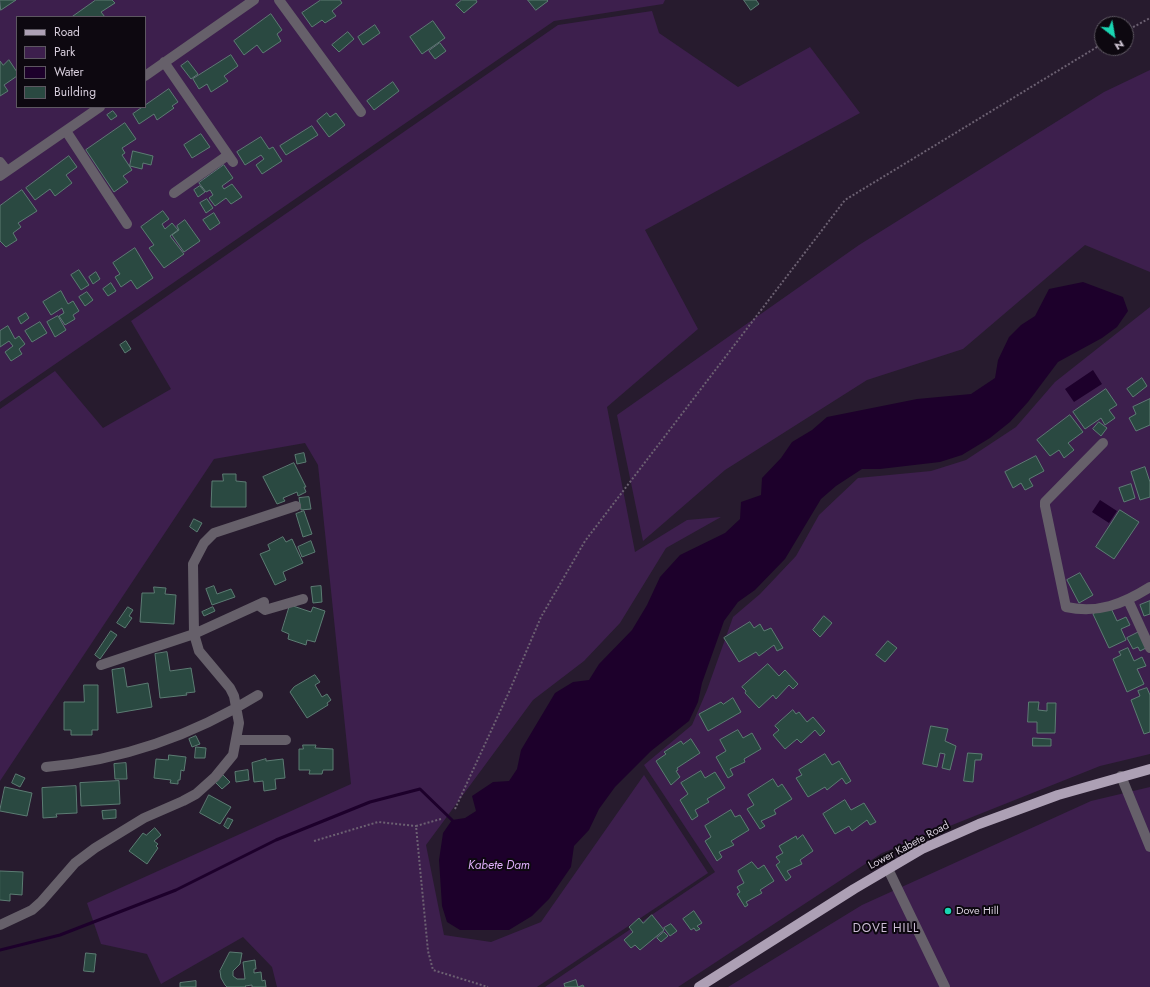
<!DOCTYPE html>
<style>
body{margin:0}
#map{position:relative;width:1150px;height:987px;overflow:hidden;background:#271b2e;font-family:Jost,sans-serif}
canvas{display:block}
.legend{position:absolute;left:16px;top:16px;width:130px;height:92px;box-sizing:border-box;background:#0d0810;border:1px solid #5d5761;margin:0;padding:5px 7px;list-style:none;font-size:12px;color:#d6cddb}
.legend li{display:flex;align-items:center;gap:8px;height:20px}
.legend b{width:20px;border:1px solid #5d5761}
.north{position:absolute;left:1094px;top:16px;width:40px;height:40px;box-sizing:border-box;background:#0d0810;border:1px solid #5d5761;border-radius:50%;rotate:149deg;font-size:11px;font-weight:700;line-height:16px;text-align:center;color:#d6cddb}
.north::after{content:'';display:block;margin:auto;width:14px;height:18px;background:#19d5b2;clip-path:polygon(50% 0,100% 100%,50% 72%,0 100%)}
</style>
<div id="map">
<canvas width="1150" height="987"></canvas>
<ul class="legend">
<li><b style="height:5px;background:#ada0b5"></b>Road</li>
<li><b style="height:11px;background:#3d1f4d"></b>Park</li>
<li><b style="height:11px;background:#1d002b"></b>Water</li>
<li><b style="height:11px;background:#2a4941"></b>Building</li>
</ul>
<div class="north">N</div>
</div>
<script>
const context = document.querySelector('canvas').getContext('2d');
context.lineJoin = 'round';
function fill(path, color) { context.fillStyle = color; context.fill(path, 'evenodd'); }
function strokePath(path, color, width, dash) { context.strokeStyle = color; context.lineWidth = width; context.lineCap = dash ? 'butt' : 'round'; context.setLineDash(dash || []); context.stroke(path); }
function write(font, color, halo, rows, align = 'center') {
  context.font = font + ' Jost,sans-serif'; context.lineWidth = 4; context.setLineDash([]); context.textBaseline = 'middle'; context.strokeStyle = halo; context.fillStyle = color; for (const [text, x, y, turn = 0] of rows) {
    context.save(); context.translate(x, y); context.rotate((+turn || 0) * Math.PI / 180); context.textAlign = isNaN(turn) ? turn : align; if (halo) context.strokeText(text, 0, 0); context.fillText(text, 0, 0); context.restore();
  }
}
fill(new Path2D(`
 M0,0H665L663,4L554,21L0,402ZM17,17H145V107H17Z
 M652,11L659,33L738,87L810,47L860,113L645,230L698,329L607,407L635,552L687,520L721,517L666,548L620,623L584,661L533,700L426,845L444,935L491,942L541,922L644,775L708,873L537,987H277L272,967L243,937L161,984L147,954L101,944L87,903L351,784L318,465L305,443L214,459L0,781V409L55,371L103,428L171,389L131,321L558,25Z
 M1150,70V272L1085,245L963,349L867,380L725,470L643,541L617,415L859,245L1104,92Z
 M1150,307V754L1100,766L882,853L678,987H545L715,872L644,765L692,725L707,690L733,617L760,594L796,556L819,515L858,478L931,471L966,460L1016,427L1055,382Z
 M1150,787V987H728L862,905L1091,801Z`), '#3d1f4d');
fill(new Path2D(`
 M1083,282L1123,297L1128,311L1117,327L1102,338L1058,362L1028,402L1010,422L990,438L962,455L940,462L880,469H862L836,486L821,499L785,559L755,590L738,602L724,621L702,683L698,702L689,721L651,751L615,787L599,809L589,830L574,846L571,867L549,899L532,916L509,930H460L447,922L442,906L439,860L443,833L452,820L465,818L476,811L472,796L493,782L509,781L517,769L521,750L555,693L573,682L589,680L599,664L632,630L647,605L660,577L680,555L725,533L740,519L741,502L761,495L762,478L781,458L792,442L812,430L827,417L917,399L971,394L995,378L998,360L1009,337L1021,325L1035,316L1049,289Z
 M1093,370L1102,384L1074,402L1065,389Z
 M1100,500L1117,511L1109,523L1092,512Z`), '#1d002b');
strokePath(new Path2D(`
 M0,950L60,935L176,890L276,840L370,802L420,789L452,820`), '#1d002b', 3);
const building = new Path2D(`
 M0,0H16L1,10Z
 M96,0H112L115,3L101,12L105,17H72Z
 M321,0H340L342,3L332,11L336,16L325,23L322,20L312,27L302,13Z
 M462,0H476L477,2L464,13L456,5Z
 M528,0H547L548,1L536,10Z
 M744,0H756L759,4L751,10Z
 M271,14L282,30L277,34L281,41L263,53L257,45L244,55L234,41Z
 M433,21L445,38L422,54L410,37Z
 M375,25L380,33L363,45L358,37Z
 M348,32L354,39L339,52L332,45Z
 M440,43L446,51L435,59L429,51Z
 M231,55L238,66L224,76L228,81L211,92L207,84L199,89L193,79Z
 M9,60L17,72V76L4,85L8,91L0,96V61L3,65Z
 M188,61L198,74L191,79L181,66Z
 M393,82L399,91L374,110L367,101Z
 M169,89L178,102L172,106L174,108L157,120L154,114L139,124L133,114Z
 M113,111L117,116L111,120L107,115Z
 M327,113L330,117L336,113L345,125L329,137L317,121Z
 M125,123L136,139L122,148L125,153L122,155L132,170L123,176L128,182L114,192L86,150Z
 M312,126L318,135L286,155L280,146Z
 M201,134L210,147L192,158L184,145Z
 M261,137L269,149L273,147L282,161L262,174L256,165L264,159L261,155L245,165L237,152Z
 M133,151L153,156L151,165L143,163L142,169L130,166Z
 M69,156L77,167L66,175L72,183L55,196L50,189L35,200L26,188Z
 M224,165L233,178L222,186L224,189L232,184L242,197L231,204L226,198L215,206L209,198L213,195L210,190L206,192L199,183Z
 M200,186L205,192L198,197L194,190Z
 M22,190L37,211L18,223L21,227L13,233L17,240L6,247L0,241V206Z
 M207,199L213,208L206,213L200,203Z
 M163,211L169,219L162,224L165,229L172,223L178,230L170,236L184,254L164,268L149,248L154,245L141,227Z
 M214,213L220,223L210,230L203,220Z
 M185,220L200,241L184,252L172,235L179,230L177,226Z
 M135,248L153,278L137,289L131,280L121,287L115,277L120,274L113,263Z
 M79,270L89,285L81,290L71,275Z
 M96,272L100,279L93,284L89,277Z
 M111,283L116,291L108,296L103,289Z
 M61,291L68,304L73,301L79,311L73,315L75,319L65,325L59,316L64,313L62,308L51,315L43,302Z
 M87,292L93,300L85,306L79,297Z
 M26,313L29,318L21,324L18,318Z
 M58,316L66,330L55,337L47,322Z
 M40,322L47,333L32,342L25,331Z
 M8,326L15,339L19,336L25,344L19,349L22,354L11,361L5,352L13,346L9,341L0,347V331Z
 M126,341L131,349L125,353L120,345Z
 M1142,378L1147,386L1133,397L1127,389Z
 M1106,389L1117,405L1109,410L1115,418L1105,425L1101,418L1085,429L1073,412Z
 M1150,399V425L1136,431L1129,418L1136,414L1133,407Z
 M1070,415L1083,432L1068,443L1074,450L1064,458L1059,450L1050,456L1037,440Z
 M1099,422L1107,428L1101,436L1093,429Z
 M304,453L306,462L297,464L295,455Z
 M1036,456L1044,471L1029,479L1033,486L1025,490L1021,483L1013,488L1005,472Z
 M294,463L306,487H304L306,492L298,496L297,492L283,498L285,501L277,504L263,477Z
 M1145,467L1150,482V497L1140,500L1131,472Z
 M223,474H236V481L246,482V507H211L212,481H223Z
 M1131,484L1135,498L1124,502L1119,488Z
 M309,497L311,509L301,510L299,498Z
 M1120,510L1139,522L1114,559L1096,547Z
 M304,511L312,534L303,537L296,514Z
 M194,519L202,523L197,532L190,527Z
 M283,537L286,542L292,539L303,563L283,572L286,580L275,585L260,554L270,550L268,545Z
 M311,541L315,552L302,557L298,547Z
 M1080,573L1093,595L1079,603L1067,580Z
 M214,586L217,594L231,589L235,597L212,605L206,589Z
 M321,586L322,602L313,603L311,587Z
 M154,587L166,588L165,594L176,595L174,624L140,622L142,593H154Z
 M1150,601V614L1144,616L1140,605Z
 M290,605L311,612L313,607L325,611L315,642L307,640L306,645L288,639L289,634L282,631Z
 M1110,606L1117,621L1126,617L1130,625L1121,629L1126,640L1109,648L1093,614Z
 M128,607L133,610L129,616L132,618L125,628L117,623Z
 M213,607L215,611L204,616L202,612Z
 M824,616L832,623L820,637L813,630Z
 M750,622L754,628L760,624L764,631L771,628L783,648L777,651L774,645L759,656L756,652L739,662L724,638Z
 M111,631L117,635L100,659L95,655Z
 M1139,632L1146,648L1140,651L1138,647L1133,649L1127,638Z
 M888,641L897,648L885,662L876,655Z
 M1128,648L1134,661L1142,657L1146,666L1137,669L1144,684L1127,692L1113,659L1121,655L1119,652Z
 M167,652L170,671L191,668L195,692L186,693L187,695L160,698L155,654Z
 M768,664L779,676L785,670L798,684L793,689L789,685L776,699L773,695L759,708L745,693L746,691L742,687Z
 M124,668L127,687L148,683L152,707L117,713L112,670Z
 M315,675L320,682L315,685L322,697L327,694L331,700L327,703L328,705L307,718L290,692L294,687Z
 M84,685H98V730H92V735H71V730H64V702H84Z
 M1147,688L1150,695V732L1144,734L1131,700L1140,696L1138,691Z
 M733,698L741,712L708,731L699,714L721,702L723,704Z
 M1029,702H1039L1038,710L1047,711V703H1056L1055,733H1037V722H1028Z
 M793,710L796,714L799,712L807,722L813,717L825,731L820,736L815,730L801,743L797,739L785,749L773,735L779,730L775,726Z
 M931,726L948,729L945,741L956,746L950,770L942,768L945,754L940,753L937,767L923,764Z
 M738,730L743,738L752,733L761,749L744,759L745,762L730,769L733,775L728,778L716,757L726,751L720,740Z
 M196,736L200,744L192,747L189,739Z
 M1033,738L1051,739V746H1033Z
 M691,739L700,753L677,768L678,770L676,771L680,777L671,785L656,761L666,754L664,752L681,741L683,744Z
 M303,745H316L315,748L333,749V770H323L322,774H309L310,770H299V749H303Z
 M196,747L206,748L205,758H195Z
 M968,753L982,754L981,760H975L973,782L964,781Z
 M825,754L832,765L839,761L851,781L846,784L842,778L827,790L825,787L808,797L796,778L802,775L799,770Z
 M169,755L186,757L184,771L181,770L180,780H178V784L170,783L171,780L154,778L156,759L168,760Z
 M266,759V761L283,759L285,778L275,779L276,789L264,791L263,781L254,782L252,763Z
 M126,763L127,779H115L114,764Z
 M248,770L249,780L236,782L235,772Z
 M701,771L705,778L715,772L725,788L707,799L709,802L695,810L698,816L692,820L680,800L688,794L681,783Z
 M16,774L25,778L20,787L12,783Z
 M223,775L230,782L222,789L215,782Z
 M773,779L778,787L782,784L792,799L774,810L776,814L761,821L765,826L760,829L747,809L754,805L748,795Z
 M119,781L120,804L81,806L80,783Z
 M76,786L77,813L56,814L57,817L43,818L42,788Z
 M5,787L32,793L27,816L0,811Z
 M209,795L231,807L220,824L200,813Z
 M845,800L851,810L864,803L876,822L870,825L867,820L852,831L849,826L835,834L823,814Z
 M116,810V818L103,819L102,811Z
 M731,810L735,817L740,815L749,830L731,841L734,845L719,852L722,857L717,861L705,841L711,837L705,826Z
 M228,818L233,820L228,829L224,826Z
 M155,828L161,835L154,841L158,844L156,846L158,848L147,864L129,851L143,833L146,835Z
 M803,835L813,851L800,860L802,864L787,871L791,877L786,881L776,865L780,862L776,857L783,853L779,846L796,836L797,839Z
 M752,862L758,869L764,865L774,881L760,890L762,893L746,902L748,905L745,907L737,894L740,892L737,887L744,883L738,871Z
 M0,871L23,872L22,895L10,894V901L0,900Z
 M694,911L702,923L697,926L700,929L696,931L694,928L691,930L683,919Z
 M652,915L664,930L640,950L635,945L631,948L624,940L633,932L629,927L639,918L643,923Z
 M671,924L677,931L670,936L664,928Z
 M664,932L668,936L661,942L657,938Z
 M230,952L242,953L240,964L233,971V976L237,979H245L243,962L255,960L256,969H254V973L261,972L262,981L265,980L266,987H252V985L245,986L246,987H227L225,985L221,978L220,971Z
 M86,953L96,954L94,972L84,971Z
 M576,980L578,987L583,985L584,987H565L564,984Z
 M196,981V987H180V983Z`);
fill(building, '#2a4941');
strokePath(building, '#5c7c73', 1);
strokePath(new Path2D(`
 M1126,31L1150,18
 M455,809L509,692L541,617L585,541L845,200L1102,44
 M441,819L416,826L428,951L433,970L488,987
 M314,841L378,822L416,826`), '#6c6172', 2, [2, 2]);
strokePath(new Path2D(`
 M279,0L361,112
 M164,62L233,162
 M145,76L254,0
 M66,131L127,224
 M0,162L7,171
 M0,176L100,107
 M174,193L228,155
 M1103,443L1045,502V506L1066,607C1098,614 1123,604 1150,587
 M1128,600L1150,648
 M258,605L265,610L303,599
 M101,665L194,634L264,602
 M236,740H286
 M46,767C123,760 192,736 258,695
 M1121,776L1150,847
 M888,869L945,987
 M0,925L32,910L41,902L75,863L95,848L144,818L183,801L196,794L215,777L233,755L239,723L234,696L230,688L199,651L194,634L193,564L204,543L214,533L296,506`), '#66606a', 10);
strokePath(new Path2D(`
 M699,987L854,889L922,849L979,824L1058,795L1150,769`), '#ada0b5', 10);
for (const [x, y, r, color] of [
 [948,911,4,"#19d5b2"]
]) { const dot = new Path2D(); dot.arc(x, y, r, 0, 2 * Math.PI); context.fillStyle = color; context.fill(dot); strokePath(dot, '#0d0810', 1.5); }
write('11px', '#d6cddb', '#0d0810', [
 ["Lower Kabete Road",909,846,-28]
]);
write('11px', '#d6cddb', '#0d0810', [
 ["Dove Hill",956,911]
], 'left');
write('italic 12px', '#ddaef8', '#0d0810', [
 ["Kabete Dam",499,866]
]);
context.letterSpacing = '1px';
write('12px', '#cdbdd6', '#0d0810', [
 ["DOVE HILL",886,929]
]);
context.letterSpacing = '0px';
</script>
